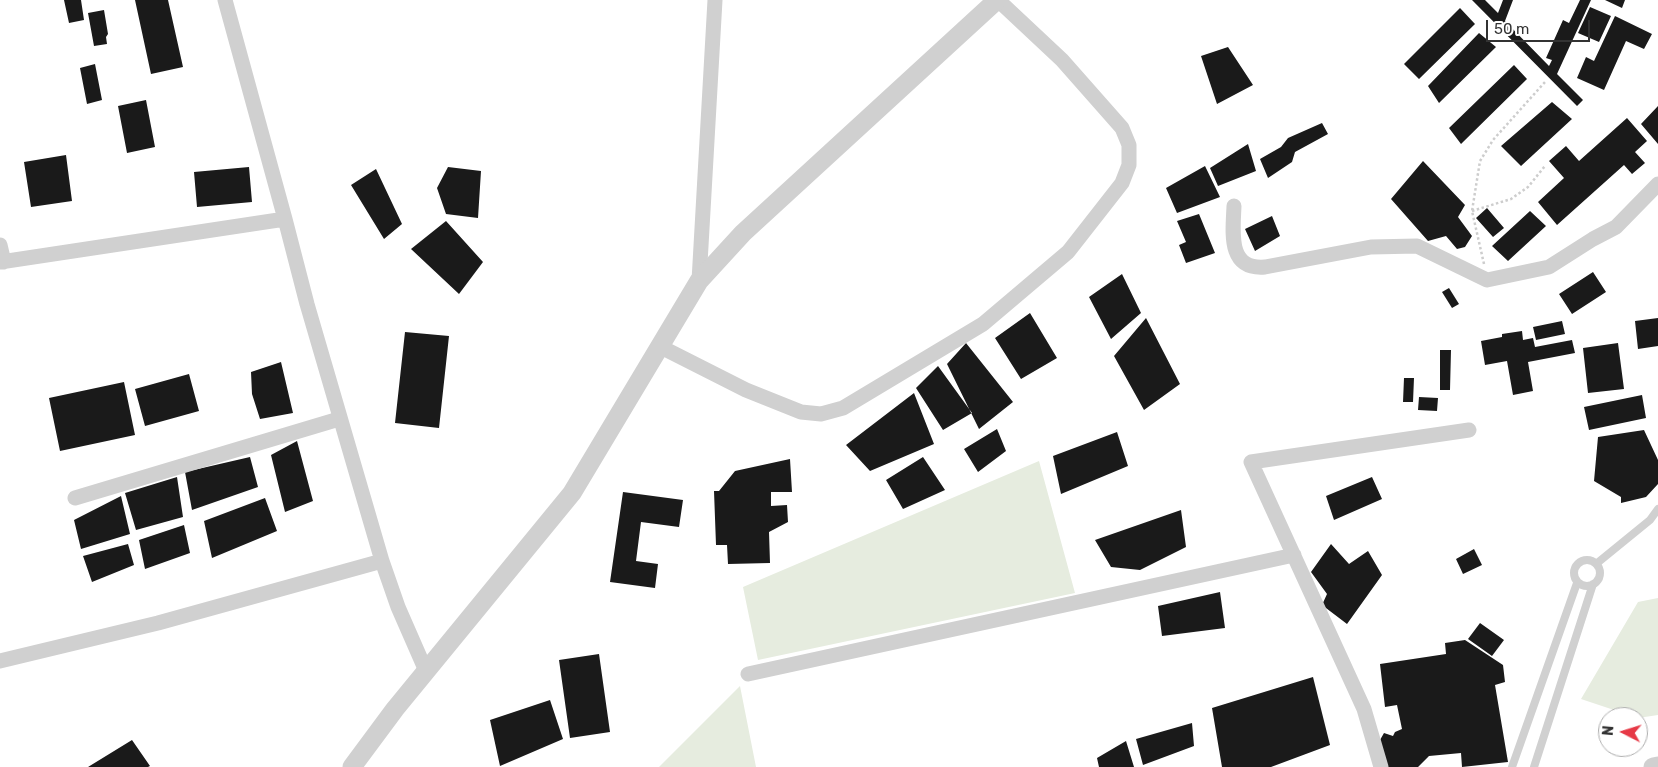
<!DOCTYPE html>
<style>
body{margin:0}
#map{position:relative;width:1658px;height:767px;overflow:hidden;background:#fff;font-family:Rubik,sans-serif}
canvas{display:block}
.north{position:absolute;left:1598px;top:707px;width:50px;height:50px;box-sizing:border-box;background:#fff;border:1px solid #adadad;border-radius:50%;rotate:275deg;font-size:14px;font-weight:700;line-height:20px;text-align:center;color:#333}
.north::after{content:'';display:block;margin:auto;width:18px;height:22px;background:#e63946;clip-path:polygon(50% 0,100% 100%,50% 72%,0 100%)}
.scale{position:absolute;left:1486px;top:20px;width:104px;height:22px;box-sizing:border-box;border:2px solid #333;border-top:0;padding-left:6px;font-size:15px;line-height:18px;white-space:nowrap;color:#333;-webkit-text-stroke:4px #fff;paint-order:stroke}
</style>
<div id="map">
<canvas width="1658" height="767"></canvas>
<div class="north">N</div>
<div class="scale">50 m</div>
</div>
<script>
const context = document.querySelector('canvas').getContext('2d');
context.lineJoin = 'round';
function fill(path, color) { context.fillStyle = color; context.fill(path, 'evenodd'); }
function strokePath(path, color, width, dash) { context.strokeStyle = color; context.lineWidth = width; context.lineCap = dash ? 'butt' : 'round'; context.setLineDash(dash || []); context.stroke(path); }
fill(new Path2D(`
 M1039,461L1075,593L758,660L743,587Z
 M1658,598V715L1638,718L1581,699L1638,602Z
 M740,686L756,767H659Z`), '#e6ecdf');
fill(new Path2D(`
 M64,0H81L84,20L69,23Z
 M135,0H168L183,67L151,74Z
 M1472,0H1485L1498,13L1503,0H1513L1505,21L1549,66L1552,60L1546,58L1563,20L1569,23L1580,0H1591L1557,74L1583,100L1577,106Z
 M1605,0H1625L1622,8Z
 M1590,7L1611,16L1599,42L1578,33Z
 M1460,8L1475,24L1419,79L1404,64Z
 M104,10L108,34L106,37L107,44L94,46L88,13Z
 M1615,16L1652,34L1644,49L1626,41L1604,90L1577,78L1586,57L1594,61Z
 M1479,33L1496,47L1439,103L1428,86Z
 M1228,47L1253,85L1217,104L1201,56Z
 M95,64L102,100L87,104L80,68Z
 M1514,65L1527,79L1461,144L1449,128Z
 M146,100L155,147L127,153L118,106Z
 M1552,102L1572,119L1521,166L1501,146Z
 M1658,106V144L1641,124Z
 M1627,118L1647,141L1635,152L1645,163L1632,174L1624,165L1557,225L1538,202L1564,178L1549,161L1566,146L1579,161Z
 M1322,123L1328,134L1295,152L1292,162L1268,178L1260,159L1281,147L1288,138Z
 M1248,144L1256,171L1218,186L1210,168Z
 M66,155L72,201L31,207L24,162Z
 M1423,161L1465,205L1458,217L1472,236L1465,247L1457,249L1446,236L1428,241L1391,199Z
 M1205,166L1220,197L1177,213L1166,188Z
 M249,167L252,202L197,207L194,172Z
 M448,167L481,171L478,218L446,214L437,188Z
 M376,169L402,224L384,239L351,185Z
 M1487,208L1504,228L1493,237L1476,218Z
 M1530,211L1546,226L1508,261L1492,246Z
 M1199,214L1215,253L1186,263L1179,245L1186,242L1177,221Z
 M1272,216L1280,236L1255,251L1245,229Z
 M446,221L483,262L459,294L411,249Z
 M1593,272L1606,292L1572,314L1559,294Z
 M1122,274L1141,313L1111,339L1089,297Z
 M1449,288L1459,304L1452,308L1442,292Z
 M1030,313L1057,358L1021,379L995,338Z
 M1146,318L1180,384L1144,410L1114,356Z
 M1658,318V346L1638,349L1635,321Z
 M1562,321L1565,334L1536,340L1533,327Z
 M1522,331L1523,340L1533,338L1535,347L1572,340L1575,353L1528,362L1533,391L1513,395L1507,361L1485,365L1481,341L1502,337V334Z
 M405,332L449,336L439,428L395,423Z
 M966,343L1013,402L979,429L947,364Z
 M1618,343L1624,389L1588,393L1583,348Z
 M1440,350H1451L1450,390H1440Z
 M281,362L293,413L260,419L252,394L251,372Z
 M938,366L972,413L943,430L916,388Z
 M189,374L199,411L145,426L135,389Z
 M1404,378H1414L1413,402H1403Z
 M124,382L135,435L60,451L49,398Z
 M914,393L934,444L870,471L846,445Z
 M1642,395L1646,418L1589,430L1584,407Z
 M1419,397L1438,398L1437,411L1418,410Z
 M997,429L1006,451L978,472L964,449Z
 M1644,430L1658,460V484L1646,497L1621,503V497L1594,481L1598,437Z
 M1117,432L1128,466L1061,494L1053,456Z
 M297,441L313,501L285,512L271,455Z
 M250,457L258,487L192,510L185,472Z
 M923,457L945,490L903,509L886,480Z
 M790,459L792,492H771V506L787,505L788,522L769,532L770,563L728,564L727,545H716L714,491H719L735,471Z
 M177,477L183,517L136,530L125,493Z
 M1372,477L1382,499L1334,520L1326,496Z
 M623,492L683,500L679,527L641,522L636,561L658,564L655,588L610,582Z
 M121,496L130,534L81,549L74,520Z
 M265,498L277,531L212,558L204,521Z
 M1181,510L1186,547L1140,570L1111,567L1095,540Z
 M184,525L190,553L145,569L139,540Z
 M128,544L134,565L92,582L83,556Z
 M1331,544L1349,564L1368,551L1382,575L1347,624L1322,605L1327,594L1311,572Z
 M1474,549L1482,565L1463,574L1456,559Z
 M1220,592L1225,628L1162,636L1158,606Z
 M1480,623L1504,640L1492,656L1468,639Z
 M1465,640L1503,665L1505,682L1495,685L1508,762L1462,767L1461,753L1429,756L1418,767H1387L1380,740L1384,733L1393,736L1395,732L1402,729L1397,705L1385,707L1380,664L1446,654L1445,643Z
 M599,654L610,732L570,738L559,660Z
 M1313,677L1330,745L1271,767H1222L1212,708Z
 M550,700L563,739L500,766L490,720Z
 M1192,723L1194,746L1143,765L1136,739Z
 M132,740L150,766L148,767H88Z
 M1126,741L1134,767H1099L1097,758Z`), '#1a1a1a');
strokePath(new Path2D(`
 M1472,211L1511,199L1528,187L1545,166
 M1484,264L1472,211L1480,161L1493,140L1545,82`), '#cdcdcd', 2.5, [2.5, 2.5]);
strokePath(new Path2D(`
 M1574 573a13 13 0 1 1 26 0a13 13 0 1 1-26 0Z
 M1596,564L1650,520L1658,509
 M1512,767L1577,583
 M1534,767L1593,584`), '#d0d0d0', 8);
strokePath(new Path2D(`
 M225,0L285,219L307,304L382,561L398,607L426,671
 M1234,206C1233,232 1227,270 1265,267L1371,247L1417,246L1487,280L1549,267L1593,239L1616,227L1658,184
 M0,245L4,262
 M0,262L285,219
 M699,281L715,0
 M661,347L746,390L801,412L821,414L843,408L983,324L1068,252L1122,183L1129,165V145L1122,128L1062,60L998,0
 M75,498L339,419
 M0,661L158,623L382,561
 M748,674L1294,555
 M1381,767L1364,709L1251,462L1469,430`), '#d0d0d0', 15);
strokePath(new Path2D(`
 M352,767L395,709L572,493L699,281L743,233L997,0
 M1653,767L1658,766`), '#d0d0d0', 19);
</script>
